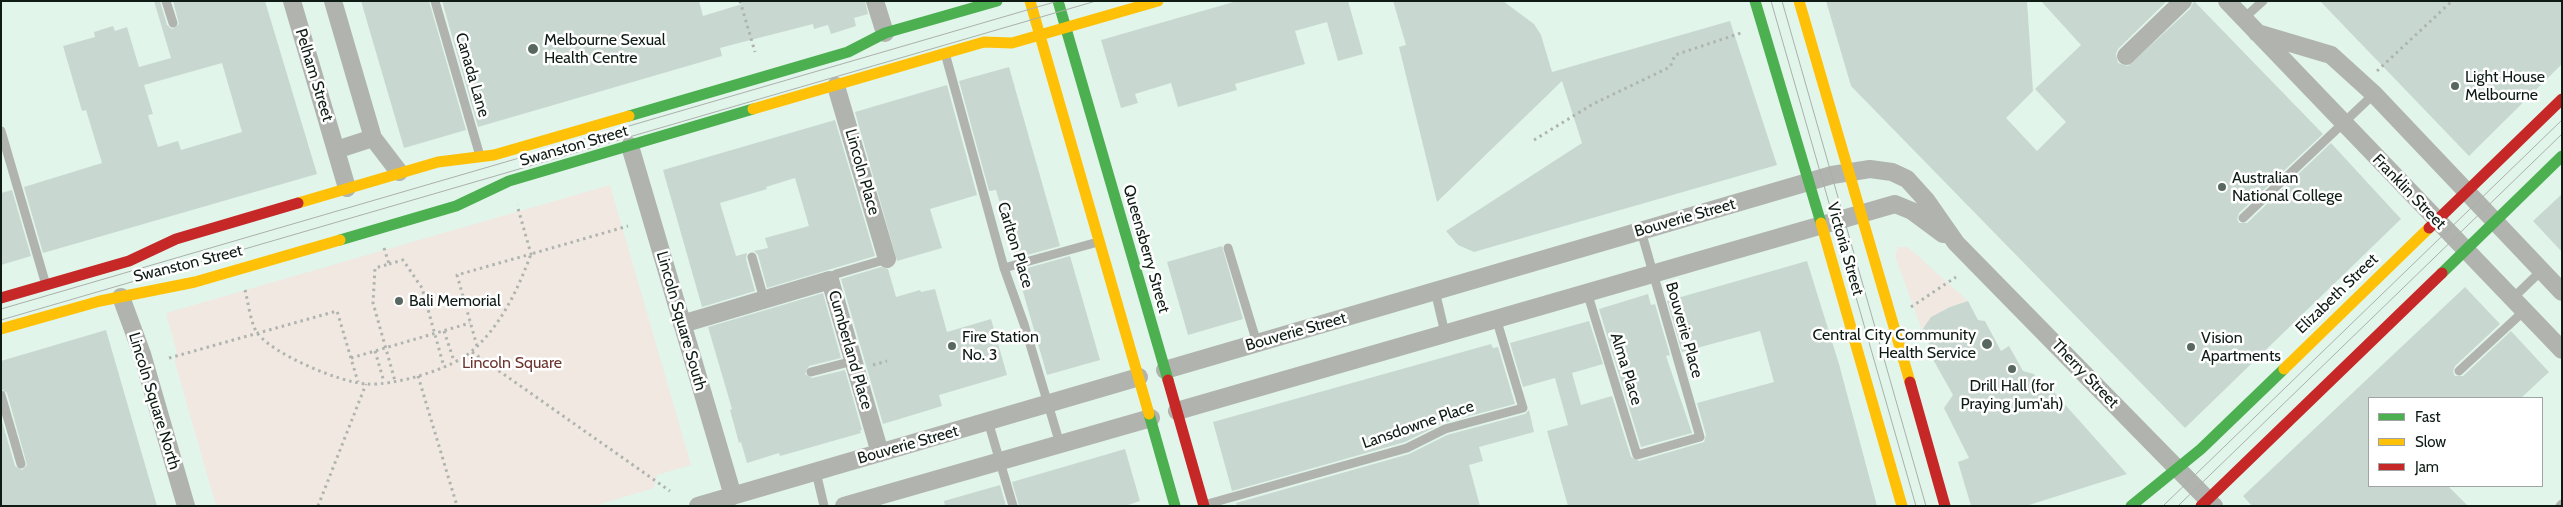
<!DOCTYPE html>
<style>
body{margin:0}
#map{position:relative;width:2563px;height:507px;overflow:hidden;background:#e1f5eb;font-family:Cabin,sans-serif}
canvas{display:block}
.frame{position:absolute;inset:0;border:2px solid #0f1c16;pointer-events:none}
.legend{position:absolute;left:2368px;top:397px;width:175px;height:90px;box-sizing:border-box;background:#fff;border:1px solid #9fa4a2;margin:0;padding:6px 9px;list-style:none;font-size:15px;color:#0f1c16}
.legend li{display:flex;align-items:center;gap:10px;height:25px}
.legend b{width:25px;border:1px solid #9fa4a2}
</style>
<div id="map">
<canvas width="2563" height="507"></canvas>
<div class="frame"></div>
<ul class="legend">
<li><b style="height:6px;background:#4caf50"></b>Fast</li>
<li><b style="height:6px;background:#ffc107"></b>Slow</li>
<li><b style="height:6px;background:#c62828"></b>Jam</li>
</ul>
</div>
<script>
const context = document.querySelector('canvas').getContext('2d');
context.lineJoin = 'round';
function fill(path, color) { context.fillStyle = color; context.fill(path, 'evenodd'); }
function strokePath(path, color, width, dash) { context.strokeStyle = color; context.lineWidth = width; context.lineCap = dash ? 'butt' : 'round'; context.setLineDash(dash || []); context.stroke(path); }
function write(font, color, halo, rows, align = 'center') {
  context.font = font + ' Cabin,sans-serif'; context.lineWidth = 5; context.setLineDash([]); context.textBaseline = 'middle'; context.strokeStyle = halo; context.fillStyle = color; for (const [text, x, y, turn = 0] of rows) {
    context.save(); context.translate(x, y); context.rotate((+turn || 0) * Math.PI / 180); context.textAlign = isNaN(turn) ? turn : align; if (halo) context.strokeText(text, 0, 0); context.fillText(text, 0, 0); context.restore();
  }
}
fill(new Path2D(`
 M610,185L691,465L657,475L654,488L594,506H216L175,363L176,349L166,313Z
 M1898,247H1908L1968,301C1947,308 1935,312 1922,330L1895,256Z`), '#f0e8e1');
fill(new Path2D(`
 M154,1H160L167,25L172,29L179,24L173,1H265L317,174L43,253L24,187L102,163L86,110L82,111L63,46L95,37L94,32L113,26L115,31L127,27L139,67L171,58ZM222,63L242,132L181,150L178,141L158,147L148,115L153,114L144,85Z
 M361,1H429L466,130L404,148Z
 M442,1H699L703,16L742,4L741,1H865L868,14L854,18L856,26L831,34L828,25L814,29L813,24L735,44L720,48L722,56L478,127Z
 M1237,1H1348L1363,54L1338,61L1327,22L1295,31L1305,64L1235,84L1237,90L1178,107L1171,83L1135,94L1138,103L1121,108L1101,40Z
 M1393,1H1503L1534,24L1541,35L1552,72L1730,21L1777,165L1474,252L1458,245L1446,231L1582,143L1562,81L1437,202L1399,47L1406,45Z
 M1826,1H2027L2033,91L2006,118L2037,151L2066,122L2035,89L2081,45L2041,1H2167L2118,49L2116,54L2118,63L2128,66L2190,9L2194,1L2323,134L2239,213L2237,219L2239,223H2247L2331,143L2401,219L2185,428L1851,86Z
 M2320,1H2562V64L2469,156Z
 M1009,67L1060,246L1016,258L996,190L989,191L959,81Z
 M947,85L977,195L930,209L942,248L897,261L855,112Z
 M835,120L875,256L767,288L758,255L754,251L768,248L765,238L809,226L795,178L766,187L767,189L720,203L736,256L747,253L746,259L755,291L702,307L663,170Z
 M12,190L31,256L1,265V193Z
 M2562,194V252L2533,221Z
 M1222,246L1243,319L1188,335L1167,262Z
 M1070,256L1100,360L1047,375L1017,271Z
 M1807,261L1839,364L1877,506H1568L1547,431L1568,425L1555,378L1523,387L1510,343L1589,321L1603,364L1572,373L1581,405L1612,396L1631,457L1639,461L1704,442L1706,435L1697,403L1774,382L1760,331L1682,352L1667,301Z
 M881,267L888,269L896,297L920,290L921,292L935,289L947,332L991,319L1007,375L939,395L942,406L883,424L841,279Z
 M2465,287L2500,324L2455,366L2453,372L2455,376H2463L2511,331L2549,372L2521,398H2369V486H2448L2468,506H2252L2243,496Z
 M823,293L841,358L809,366L805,374L812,378L845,370L862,430H860L861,433L780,456L779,453L747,463L741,442L739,443L730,410L732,409L708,327Z
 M1648,294L1651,305L1655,304L1670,355L1666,356L1692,433L1641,447L1599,309Z
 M1968,301L1978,320L1985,321L2001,351L2009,346L2023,371L2034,374L2042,389L2052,390L2127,474L2026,506H1971L1958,462L1969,458L1944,408L1953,395L1930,354L1931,348L1922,330L1931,317L1950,307Z
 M106,330L157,506H1V418L15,466L22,470L27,465L7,393L1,389V361Z
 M1491,344L1493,348L1498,347L1515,404L1443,423L1405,442L1232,491L1213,422Z
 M1529,410L1534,432L1479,447L1483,461L1469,465L1480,506H1237L1236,503L1409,454L1447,435L1525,414Z
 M1125,449L1140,501L1125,506H1019L1012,482Z
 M1000,485L1006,506H945L944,501Z`), '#c8d8d1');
strokePath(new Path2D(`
 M740,1L755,52
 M2377,71L2452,1
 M1534,140L1593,104L1670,67L1675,55L1741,33
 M384,248L389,264L375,268L373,303L395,381
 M389,264L403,260L422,288L444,367
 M245,290C248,301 251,326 258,334C275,355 339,382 366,384C394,386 453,369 473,350C502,324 518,289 531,254L628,226
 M1911,307L1956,277
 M444,331L454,361
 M477,346L457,275L531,254L517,205
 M375,351L384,382
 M472,352L670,491
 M169,358L337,311L358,382
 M351,358L470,323
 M873,365L887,361
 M418,376L457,506
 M318,506L366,384`), '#afb4b0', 3, [2.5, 4]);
strokePath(new Path2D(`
 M166,1L173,23
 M435,1L480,156
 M2243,19L2263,1
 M945,53L1004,268L1024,324L1060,444
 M1,131L46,285
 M2243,218L2374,94
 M1228,248L1257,343
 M752,257L764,299
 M1004,268L1098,242
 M830,280L836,274L887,259
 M1435,291L1445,333
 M1587,292L1637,455L1700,437L1641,231
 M2512,299L2542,270
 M2459,371L2524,311
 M811,372L853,361
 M1,395L21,464
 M988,421L1013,506
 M816,472L824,506
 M1204,505L1407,448L1445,429L1523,408L1496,318
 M2560,506L2562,504`), '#b1b3af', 9);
strokePath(new Path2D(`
 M292,1L347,188
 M333,1L373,138L399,172
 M875,1L885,33
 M2227,1L2562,350
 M2257,33L2331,55L2374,94L2562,292
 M2126,56L2183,1
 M836,86L887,259
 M630,146L733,496
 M336,150L373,138
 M121,297L142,354L186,506
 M682,324L830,280L880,453
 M1165,370L1832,175L1870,169L1892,172L1907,179L1926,200L1956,243L2214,506
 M1177,411L1895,204L1912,211L1943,234
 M698,506L1139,377
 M844,506L1151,418`), '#b1b3af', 18);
strokePath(new Path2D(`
 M1058,1L1168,380
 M1755,1L1821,223
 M629,116L848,52L885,33L997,1
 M340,240L456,206L509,181L753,109
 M2442,273L2562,156
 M1149,414L1175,506
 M2131,506L2201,449L2284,369`), '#4caf50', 11);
strokePath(new Path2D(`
 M1030,1L1149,414
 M1799,1L1910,382
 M753,109L984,42L1012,43L1158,1
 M298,203L438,162L494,155L629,116
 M1821,223L1902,506
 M1,329L100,301L195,282L340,240
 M2284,369L2429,228`), '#ffc107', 11);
strokePath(new Path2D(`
 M2429,228L2562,99
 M1,298L129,261L176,239L298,203
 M1168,380L1204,506
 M1910,382L1945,506
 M2201,506L2442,273`), '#c62828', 11);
strokePath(new Path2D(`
 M1771,1L1916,506
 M1782,1L1926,506
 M1,309L1058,1
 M1,320L1096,1
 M2163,506L2562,120
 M2178,506L2562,134`), '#aab0ab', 1);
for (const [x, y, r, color] of [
 [533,49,6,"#586861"],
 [2455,86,5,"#586861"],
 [2222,187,5,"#586861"],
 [399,301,5,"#586861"],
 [1987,344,6,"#586861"],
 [952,346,5,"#586861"],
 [2191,347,5,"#586861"],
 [2012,369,5,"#586861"]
]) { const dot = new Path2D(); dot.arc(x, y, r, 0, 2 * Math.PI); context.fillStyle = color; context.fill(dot); strokePath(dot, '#fff', 2); }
write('16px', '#0f1c16', '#fff', [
 ["Melbourne Sexual",544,40],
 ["Health Centre",544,58],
 ["Light House",2465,77],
 ["Melbourne",2465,95],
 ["Australian",2232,178],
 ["National College",2232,196],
 ["Bali Memorial",409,301],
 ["Central City Community",1976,335,"right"],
 ["Health Service",1976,353,"right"],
 ["Fire Station",962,337],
 ["No. 3",962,355],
 ["Vision",2201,338],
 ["Apartments",2201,356],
 ["Drill Hall (for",2012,386,"center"],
 ["Praying Jum'ah)",2012,404,"center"]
], 'left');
write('16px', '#0f1c16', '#fff', [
 ["Pelham Street",314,75,73],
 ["Canada Lane",472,75,74],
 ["Swanston Street",574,146,-16],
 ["Lincoln Place",862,172,74],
 ["Franklin Street",2409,192,46],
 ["Bouverie Street",1685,218,-16],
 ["Carlton Place",1015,245,73],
 ["Queensberry Street",1146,249,74],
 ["Victoria Street",1845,249,74],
 ["Swanston Street",188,264,-14],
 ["Elizabeth Street",2337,294,-44],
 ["Lincoln Square South",681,321,74],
 ["Bouverie Place",1684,330,74],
 ["Bouverie Street",1296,332,-16],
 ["Cumberland Place",850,350,74],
 ["Alma Place",1626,369,73],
 ["Therry Street",2085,374,46],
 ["Lincoln Square North",154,401,73],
 ["Lansdowne Place",1418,425,-19],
 ["Bouverie Street",908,445,-16]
]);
write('16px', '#6d3530', '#fff', [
 ["Lincoln Square",512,363]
]);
</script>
